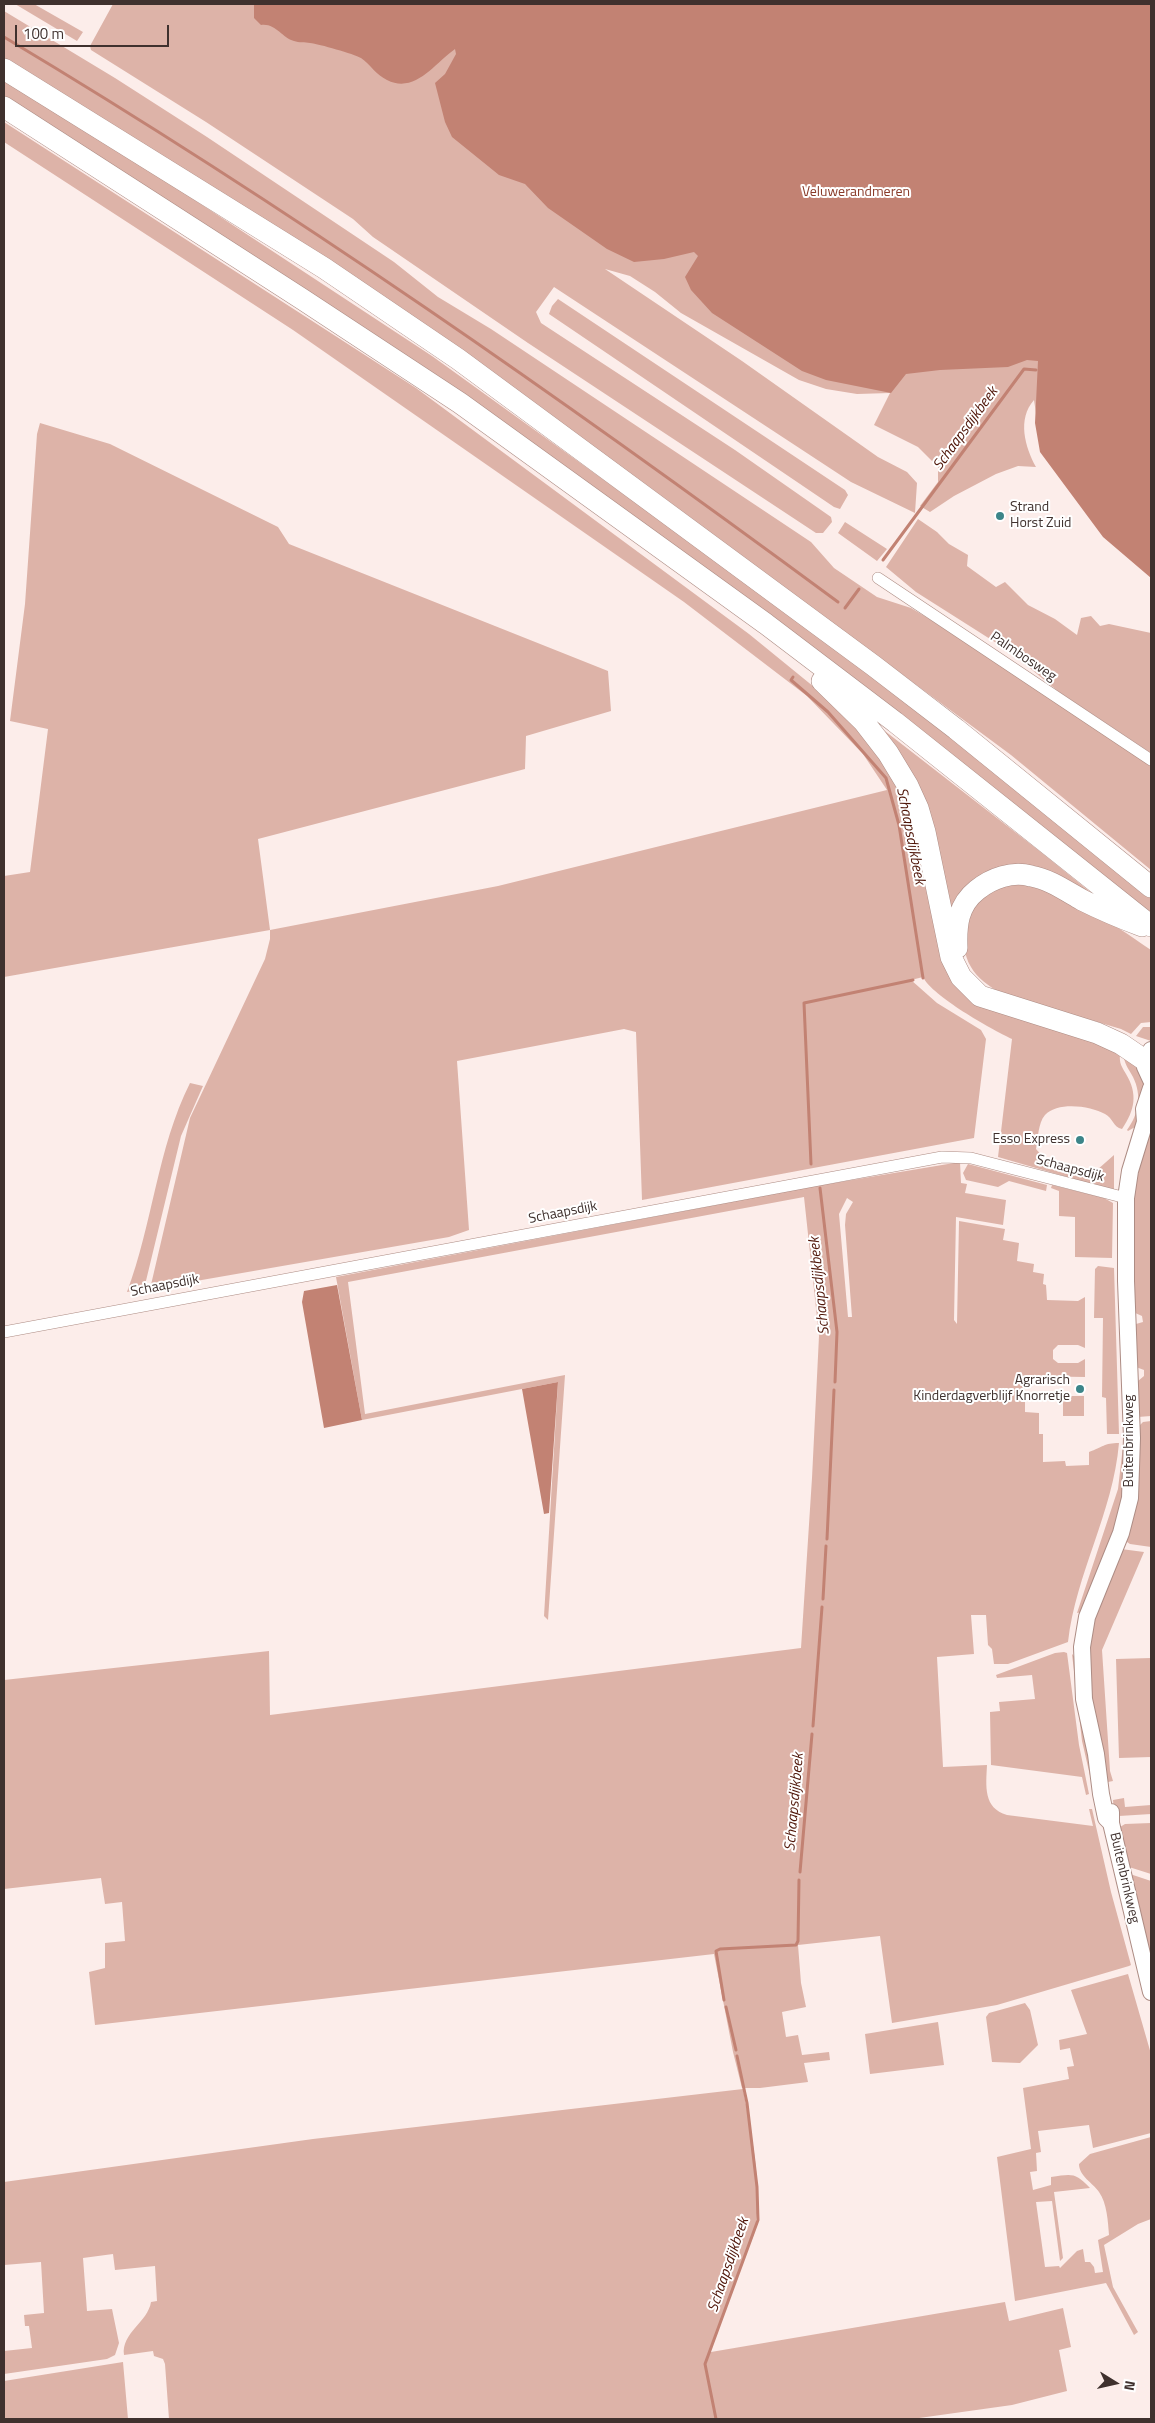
<!DOCTYPE html>
<style>
body{margin:0}
#map{position:relative;width:1155px;height:2423px;overflow:hidden;background:#fcedea;font-family:"Titillium Web",sans-serif}
canvas{display:block}
.frame{position:absolute;inset:0;border:5px solid #3f312e;pointer-events:none}
.north{position:absolute;left:1090px;top:2358px;width:50px;height:50px;-webkit-text-stroke:4px #fff;paint-order:stroke;rotate:100deg;font-size:14px;font-weight:700;line-height:20px;text-align:center;color:#3f312e}
.north::after{content:'';display:block;margin:auto;width:18px;height:22px;background:#3f312e;clip-path:polygon(50% 0,100% 100%,50% 72%,0 100%)}
.scale{position:absolute;left:15px;top:25px;width:154px;height:22px;box-sizing:border-box;border:2px solid #3f312e;border-top:0;padding-left:6px;font-size:15px;line-height:18px;white-space:nowrap;color:#3f312e;-webkit-text-stroke:4px #fff;paint-order:stroke}
</style>
<div id="map">
<canvas width="1155" height="2423"></canvas>
<div class="frame"></div>
<div class="north">N</div>
<div class="scale">100 m</div>
</div>
<script>
const context = document.querySelector('canvas').getContext('2d');
context.lineJoin = 'round';
function fill(path, color) { context.fillStyle = color; context.fill(path, 'evenodd'); }
function strokePath(path, color, width, dash) { context.strokeStyle = color; context.lineWidth = width; context.lineCap = dash ? 'butt' : 'round'; context.setLineDash(dash || []); context.stroke(path); }
function write(font, color, halo, rows, align = 'center') {
  context.font = font + ' "Titillium Web",sans-serif'; context.lineWidth = 4; context.setLineDash([]); context.textBaseline = 'middle'; context.strokeStyle = halo; context.fillStyle = color; for (const [text, x, y, turn = 0] of rows) {
    context.save(); context.translate(x, y); context.rotate((+turn || 0) * Math.PI / 180); context.textAlign = isNaN(turn) ? turn : align; if (halo) context.strokeText(text, 0, 0); context.fillText(text, 0, 0); context.restore();
  }
}
fill(new Path2D(`
 M15,4H34L83,32L77,41Z
 M113,4H1151L1037,420L1034,400C1017,419 1025,447 1036,467L1018,466L996,474L954,496L930,512L920,506L938,482V467L918,447L874,425L890,393L857,394L826,389L799,380L681,313L655,292L630,276L605,269L742,361L878,457L907,472L917,483L915,513L851,482L554,287L536,312L541,323L735,450L831,517L832,522L823,533H816L528,343L373,237L353,219L206,122L91,50L90,46Z
 M4,11L115,78L207,137L394,262L438,297L491,329L811,542L834,568L877,597L911,608L931,620L1151,765V870L1011,755L641,481L4,58Z
 M4,80L108,143L432,356L819,635L1034,802L1151,898V919L810,650L4,102Z
 M4,122L416,388L749,634L830,700L879,749L905,795L955,982L1092,1037L1120,1055C1119,1063 1122,1067 1126,1074C1138,1094 1135,1110 1122,1129C1113,1127 1113,1118 1105,1114C1091,1106 1058,1101 1045,1115C1038,1123 1038,1139 1036,1149L1045,1159L1092,1171L1097,1170L1114,1155V1189L1105,1188L998,1157L1012,1039C991,1029 932,996 923,977L911,980L937,1003L981,1030L986,1039L974,1138L642,1200L636,1032L624,1029L457,1061L469,1230L449,1237L150,1289L190,1118L265,959L270,939V930L4,977V876L30,872L48,729L10,721L25,604L37,434L40,423L110,444L278,527L289,544L608,671L611,711L526,736L525,769L258,839L270,930L498,886L887,790L863,754L807,696L684,602L293,330L4,142Z
 M558,299L845,490L848,495L840,509L834,507L549,314L552,306Z
 M918,519L937,532L949,544L968,555L967,566L996,587L1005,582L1028,605L1055,619L1077,635L1081,618L1091,616L1100,626L1109,624L1151,633V753L1059,692L1009,651L916,592L886,567Z
 M845,522L887,549L877,561L838,533Z
 M854,707L1042,853L1120,916L998,874L950,935L928,824Z
 M1013,884C1063,888 1110,922 1151,950V1022L1141,1023L1131,1034L1121,1029L1000,993C989,986 977,978 971,967C957,943 964,909 987,893C994,888 1005,887 1013,884Z
 M1143,1027H1151V1041L1136,1036Z
 M1135,1057L1146,1082L1135,1127L1128,1131L1127,1130C1139,1114 1142,1095 1133,1077C1130,1071 1125,1065 1124,1058Z
 M190,1083L203,1086L181,1136L144,1289L127,1292C153,1223 157,1149 190,1083Z
 M1151,1129V1416L1138,1417V1381L1144,1376V1370L1136,1367L1133,1329L1136,1324L1143,1322L1142,1316L1133,1312C1132,1245 1127,1194 1151,1129Z
 M960,1162L961,1183L967,1184L965,1193L1006,1200L1003,1225L956,1217L954,1320L957,1324L959,1221L1005,1229L1003,1240L1019,1243L1017,1261L1034,1264L1033,1272L1044,1274L1043,1284L1046,1285L1047,1300L1078,1301L1085,1297V1348L1078,1345H1058L1053,1350V1359L1058,1363H1078L1085,1359V1377L1025,1376V1412L1039,1413V1434H1043V1462L1065,1461L1066,1466L1089,1465V1452C1103,1447 1104,1443 1119,1443C1113,1513 1076,1573 1068,1642L1008,1664H994L992,1649L988,1645L986,1615H971L974,1654L937,1657L943,1767L987,1765C986,1786 983,1808 1007,1815L1093,1826L1089,1809H1092L1111,1892L1131,1965L1129,1966L997,2005L892,2023L880,1936L798,1945L801,1983L806,2007L782,2012L786,2037L798,2035L802,2055L829,2052L830,2060L804,2063L808,2082L760,2088H742L733,2052L714,1954L95,2025L89,1972L105,1968V1943L125,1941L122,1902L105,1904L101,1878L4,1889V1680L269,1651L270,1715L801,1648L812,1478L819,1336L804,1197L348,1282L365,1414L565,1375L548,1620L544,1616L558,1382L362,1420L336,1277L816,1186ZM847,1198L853,1202L846,1214L845,1225L852,1317H848L839,1214Z
 M968,1164L1047,1185L1046,1191L1009,1181L998,1187L966,1180L963,1173Z
 M1052,1185L1104,1198L1113,1203L1112,1258L1075,1257V1217L1059,1216V1191L1051,1188Z
 M1098,1266L1114,1268L1119,1434H1107L1106,1398L1102,1397L1103,1318H1094L1095,1269Z
 M1063,1396H1084V1416H1063Z
 M1151,1421V1547L1130,1544L1124,1540L1138,1427L1143,1422Z
 M1123,1446L1126,1448L1123,1507L1083,1612L1077,1613L1118,1489Z
 M1121,1549L1144,1552L1102,1650L1110,1771L1113,1781L1108,1782L1089,1695L1088,1636Z
 M1064,1652L1067,1653L1079,1745L1089,1794L1086,1795L1082,1777L991,1765L990,1712L1000,1711L999,1702L1035,1699L1032,1675L997,1678L996,1675L1055,1653Z
 M1072,1654L1075,1657L1094,1793L1082,1741Z
 M1151,1658V1757L1119,1758L1116,1659Z
 M1124,1798L1125,1807L1151,1805V1814L1119,1816L1114,1813L1113,1800Z
 M1151,1823V1874L1129,1867L1120,1827L1125,1824Z
 M1130,1874L1151,1881V1975Z
 M1128,1974L1151,2054V2133L1093,2148L1089,2125L1038,2131L1041,2152L1036,2153L1037,2171L1030,2172L1033,2190L1051,2185V2177C1072,2174 1075,2172 1090,2188L1054,2192L1063,2258L1060,2261L1052,2201L1036,2202L1045,2267L1059,2266L1060,2268L1077,2251L1083,2249L1085,2262H1090L1094,2267L1095,2273L1103,2272L1098,2240L1109,2235C1108,2222 1107,2203 1099,2192C1093,2183 1079,2176 1079,2164L1090,2154L1151,2137V2219L1138,2224L1104,2245L1113,2287L1138,2332L1134,2335L1106,2283L1015,2301L997,2157L1031,2149L1023,2088L1069,2079L1067,2067L1074,2066L1070,2048L1060,2050L1059,2040L1087,2034L1071,1990Z
 M1025,2003L1030,2010L1038,2045L1020,2063L992,2062L986,2017L989,2013Z
 M938,2022L944,2065L870,2074L865,2034Z
 M743,2089C751,2131 764,2193 754,2234L711,2347V2352L1005,2302L1009,2321L1063,2308L1071,2347L1059,2350L1067,2391L1012,2405L912,2419H169L165,2364L163,2359L154,2356L153,2351L124,2355C121,2333 148,2322 151,2302L157,2301L155,2266L115,2270L113,2254L83,2258L87,2311L112,2309L119,2343L115,2355L107,2359L4,2374V2351L32,2348L29,2326H25L24,2315L44,2313L41,2262L4,2265V2182L313,2139Z
 M123,2362L128,2419H4V2381Z`), '#ddb3a8');
fill(new Path2D(`
 M254,4H1151V578L1103,537L1040,452L1035,423L1038,361L1027,360L1008,367L940,370L906,374L891,393L826,380L802,371L712,313L691,290L685,277L698,256L694,252L664,259L634,262L607,249L548,208L525,184L499,175L452,137L445,122L435,83L445,74L456,54L455,49C434,64 415,94 387,80C376,75 370,64 361,58C354,54 319,44 310,43C305,42 299,43 294,41C282,38 276,23 261,25L254,18Z
 M337,1285L362,1420L324,1428L302,1302L304,1291Z
 M558,1382L549,1513L544,1514L522,1389Z`), '#c28273');
strokePath(new Path2D(`
 M4,37C292,209 567,402 838,602
 M883,560L1024,369L1036,370
 M845,608L859,589
 M793,677L791,680L828,712L886,778L899,825L923,978
 M811,1164L804,1003L913,980
 M820,1188L837,1332L835,1382
 M827,1539L834,1390
 M823,1599L826,1546
 M813,1726L822,1607
 M800,1872L812,1734
 M724,2000L716,1951L720,1949L796,1945L798,1941L799,1880
 M726,2007L736,2050
 M716,2419L705,2364L758,2220L757,2187L747,2103L737,2056`), '#c28273', 3);
const minor = new Path2D(`
 M878,578L1151,760
 M4,1332L942,1157L971,1158L1126,1198`);
const secondary = new Path2D(`
 M1151,1050L1145,1067L1151,1080
 M1111,1812V1823L1151,1992
 M1111,1823L1106,1818L1101,1794L1096,1754L1084,1699L1082,1647L1087,1617L1121,1533L1130,1498L1132,1438L1126,1281V1198L1130,1171L1145,1122L1144,1109L1151,1088`);
const motorway = new Path2D(`
 M4,69L324,268L458,359L874,666L956,729L1151,887
 M4,107L302,299L460,403L766,624L895,722L1151,926
 M822,681L864,722L888,753L908,786L918,808L925,832L951,957L961,977L980,996L1097,1033L1121,1044L1146,1061
 M957,948C956,925 958,905 977,890C992,878 1012,871 1031,876C1049,879 1066,891 1082,900C1102,910 1121,918 1142,926`);
strokePath(minor, '#ad8c84', 12);
strokePath(secondary, '#ad8c84', 18);
strokePath(motorway, '#ad8c84', 22);
strokePath(minor, '#fff', 11);
strokePath(secondary, '#fff', 16);
strokePath(motorway, '#fff', 21);
for (const [x, y, r, color] of [
 [1000,516,5,"#3c8589"],
 [1080,1140,5,"#3c8589"],
 [1080,1389,5,"#3c8589"]
]) { const dot = new Path2D(); dot.arc(x, y, r, 0, 2 * Math.PI); context.fillStyle = color; context.fill(dot); strokePath(dot, '#fff', 2); }
write('14px', '#8a3b29', '#fff', [
 ["Veluwerandmeren",856,193]
]);
write('14px', '#3f312e', '#fff', [
 ["Strand",1010,508,"left"],
 ["Horst Zuid",1010,524,"left"],
 ["Esso Express",1070,1140],
 ["Agrarisch",1070,1381],
 ["Kinderdagverblijf Knorretje",1070,1397]
], 'right');
write('14px', '#3f312e', '#fff', [
 ["Palmbosweg",1023,657,34],
 ["Schaapsdijk",1070,1169,15],
 ["Schaapsdijk",563,1213,-11],
 ["Schaapsdijk",165,1286,-11],
 ["Buitenbrinkweg",1130,1441,-90],
 ["Buitenbrinkweg",1124,1878,77]
]);
write('italic 15px', '#4f1508', '#fff', [
 ["Schaapsdijkbeek",966,429,-54],
 ["Schaapsdijkbeek",910,836,79],
 ["Schaapsdijkbeek",820,1286,-96],
 ["Schaapsdijkbeek",795,1802,-85],
 ["Schaapsdijkbeek",729,2265,-71]
]);
</script>
